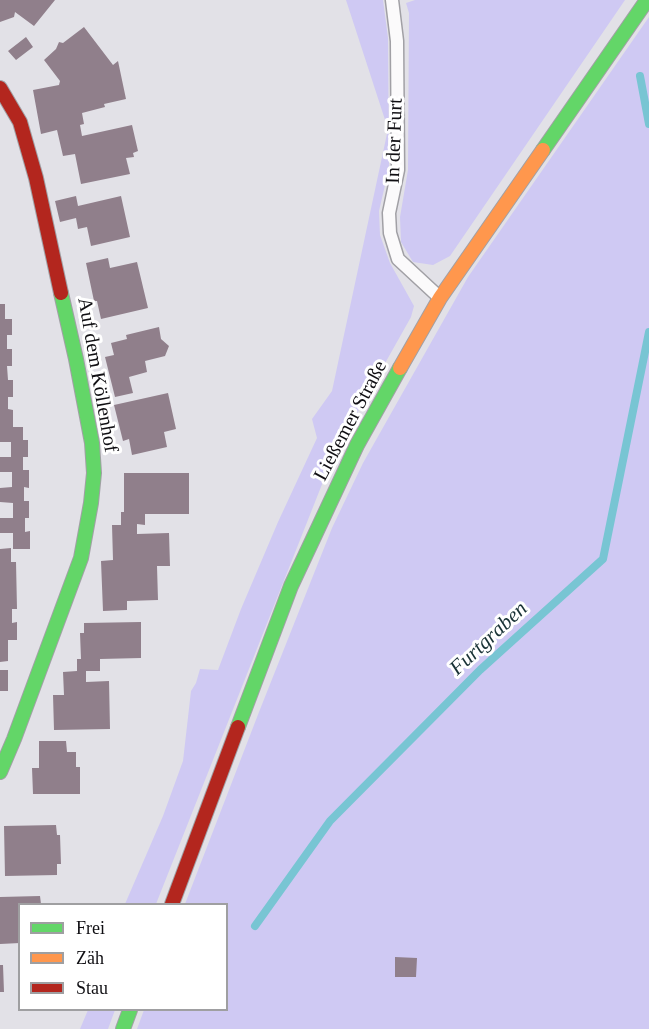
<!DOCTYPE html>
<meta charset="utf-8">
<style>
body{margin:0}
#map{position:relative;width:649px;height:1029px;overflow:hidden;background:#e2e1e7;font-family:Georgia,serif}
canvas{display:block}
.legend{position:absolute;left:18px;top:903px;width:210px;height:108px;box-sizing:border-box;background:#fff;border:2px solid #9f9fa1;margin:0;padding:8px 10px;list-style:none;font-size:18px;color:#100f13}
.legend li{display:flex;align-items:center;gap:12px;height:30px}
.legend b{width:30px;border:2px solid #9f9fa1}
</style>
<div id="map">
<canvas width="649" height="1029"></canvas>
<ul class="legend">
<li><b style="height:8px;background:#63d668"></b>Frei</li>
<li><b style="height:8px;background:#ff974d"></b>Zäh</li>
<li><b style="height:8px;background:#b3261e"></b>Stau</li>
</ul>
</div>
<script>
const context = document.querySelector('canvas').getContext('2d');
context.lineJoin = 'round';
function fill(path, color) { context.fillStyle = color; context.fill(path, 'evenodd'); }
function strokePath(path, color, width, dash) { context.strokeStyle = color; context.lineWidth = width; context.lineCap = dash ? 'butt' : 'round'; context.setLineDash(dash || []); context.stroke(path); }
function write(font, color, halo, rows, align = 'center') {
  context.font = font + ' Georgia,serif'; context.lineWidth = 6; context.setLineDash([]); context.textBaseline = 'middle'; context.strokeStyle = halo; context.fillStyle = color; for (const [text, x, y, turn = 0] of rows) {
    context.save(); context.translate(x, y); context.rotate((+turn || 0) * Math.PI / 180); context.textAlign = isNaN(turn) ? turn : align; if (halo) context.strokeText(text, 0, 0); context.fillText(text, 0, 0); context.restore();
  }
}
fill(new Path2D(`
 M346,0H383L388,38L389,168L379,211L380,235L390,263L414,306L411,317L334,454L156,904H125L163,816L183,761L191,691L196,683L200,669L218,670L241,609L278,522L317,438L312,419L332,391L388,129Z
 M415,0H625L450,256L433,265L413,262L401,242L400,217L408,170L409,13L406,3Z
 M649,17V1029H137L144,1010H226V904H185L259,712L332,528L363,463L468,277Z
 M88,1010H115L108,1029H80Z`), '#cfc9f3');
strokePath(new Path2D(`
 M640,76L649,124
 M255,926L330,821L480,670L603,559L649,332`), '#78c5d3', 8);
fill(new Path2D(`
 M0,0H55L34,26L15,12L14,17L0,22Z
 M84,27L113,65L118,61L126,99L104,104L105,107L82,113L84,124L80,125L82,136L132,125L138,151L133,153L134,157L126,158L130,174L81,184L75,154L63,156L57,130L41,134L33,90L59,85L60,81L44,60L56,49L59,42L63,43Z
 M26,37L33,47L16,60L8,51Z
 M76,196L78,206L121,196L130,237L91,246L87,227L78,229L76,218L60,222L55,201Z
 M108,258L110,268L137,262L148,308L101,319L97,301H94L86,263Z
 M0,304H5V319H12V335H7V349H12V366H7L8,380H13V397H8V409L13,410V427H23V440H28V457H23V470H29V488L24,487V501H29V518H25V532L30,531V549H13V533H0V518H13V503L0,502V488L12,487V472H0V457H11V442H0Z
 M159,327L161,339L169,346L165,356L145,361L147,372L129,377L133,393L115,397L105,357L114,355L111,343L127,339L126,335Z
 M168,393L176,429L164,432L167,447L132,455L129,439L123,441L114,405Z
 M124,473H189V514H145V525L137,524V534L169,533L170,566H157L158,600L127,601V610L103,611L101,561L113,560L112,525H121V512H124Z
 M11,548V562H16L17,609H12V623L17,622V640H8V661L0,662V549Z
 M141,622V658L100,659V671H86V682L109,681L110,729L54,730L53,695H64L63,672L77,671V659H81L80,633H84V623Z
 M0,670H8V691H0Z
 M39,741H66L67,752H76V767H80V794H33L32,768H39Z
 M56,825L57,835H60L61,864H57V875L5,876L4,826Z
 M40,896L41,904H20V943L0,944V897Z
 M395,957L417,958L416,977H395Z
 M0,965H3L4,992H0Z`), '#907f8b');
const lane = new Path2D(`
 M392,0L397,41L398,170L389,213L390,233L398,259L439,297`);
const fast = new Path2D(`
 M543,150L647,0
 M238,727L291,586L357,445L400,368
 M0,772L14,739L81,558L91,503L94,473L92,443L76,359L61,293
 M123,1029L130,1010`);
const slow = new Path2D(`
 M400,368L440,298L543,150`);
const jam = new Path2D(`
 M0,88L20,122L36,178L61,293
 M172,904L238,727`);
strokePath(lane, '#a1a0a5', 15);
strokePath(fast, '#a1a0a5', 16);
strokePath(slow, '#a1a0a5', 16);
strokePath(jam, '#a1a0a5', 16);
strokePath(lane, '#fbfafb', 12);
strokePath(fast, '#63d668', 14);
strokePath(slow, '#ff974d', 14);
strokePath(jam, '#b3261e', 14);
write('20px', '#100f13', '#fff', [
 ["In der Furt",395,141,-88],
 ["Auf dem Köllenhof",97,375,80],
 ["Ließemer Straße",351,421,-62]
]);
write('italic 21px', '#183135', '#fff', [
 ["Furtgraben",489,639,-43]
]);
</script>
